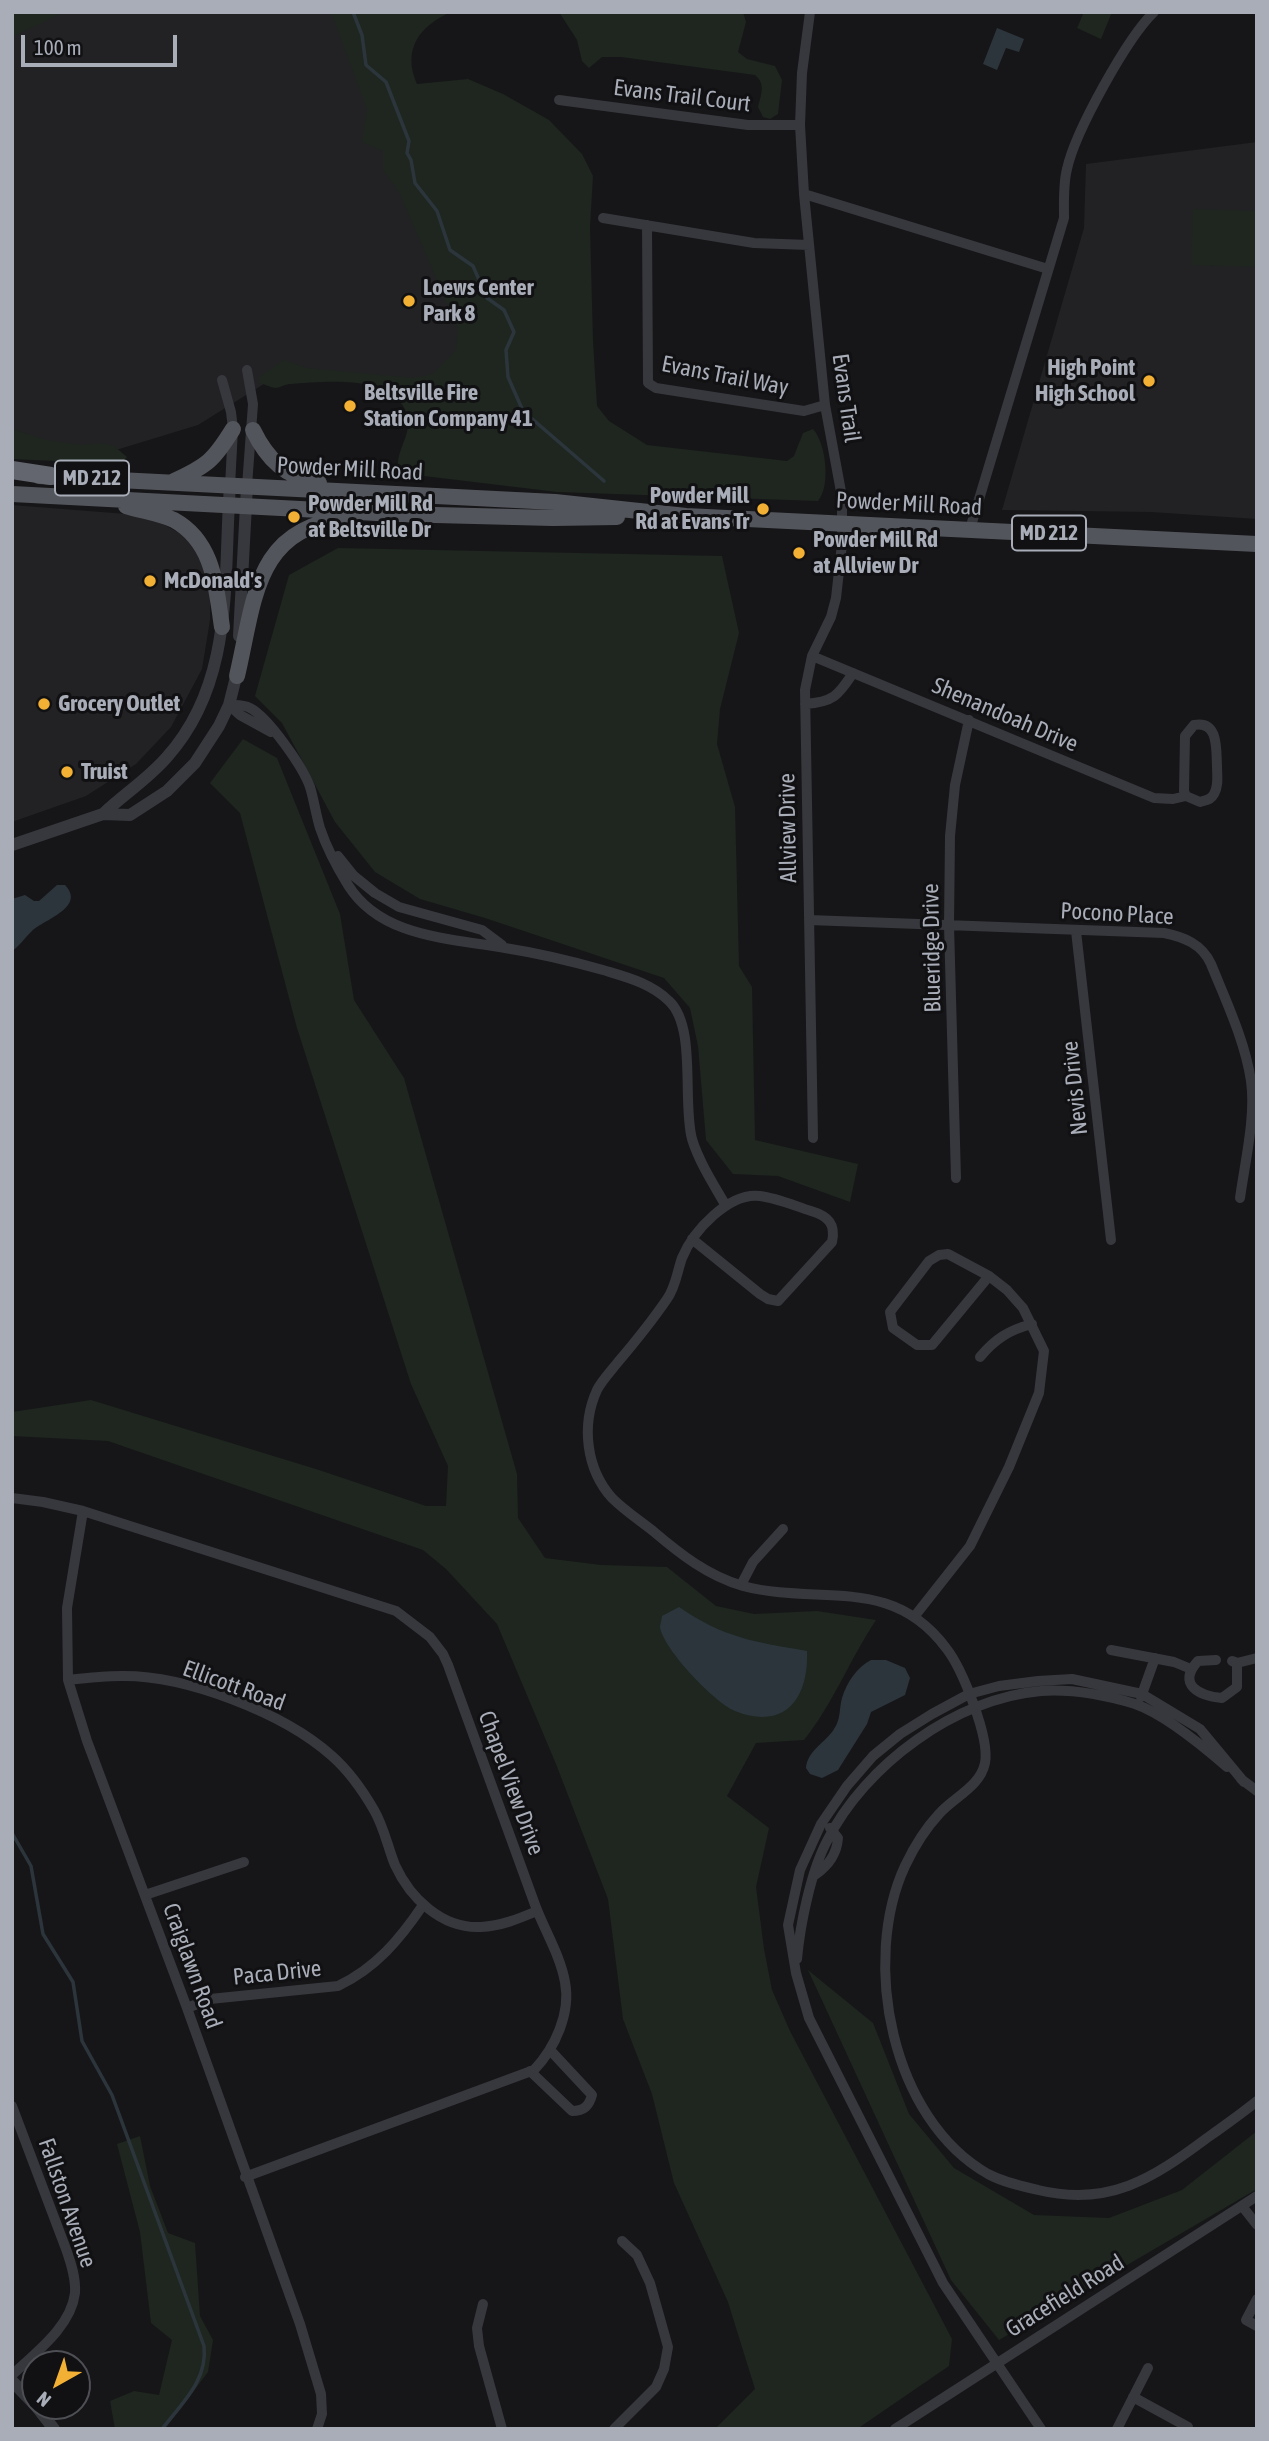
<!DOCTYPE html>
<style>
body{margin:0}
#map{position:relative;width:1269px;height:2441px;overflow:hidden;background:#161618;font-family:"Asap Condensed",sans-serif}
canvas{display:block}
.frame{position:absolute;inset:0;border:14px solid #a8adb8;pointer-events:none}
.north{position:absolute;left:21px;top:2350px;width:70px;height:70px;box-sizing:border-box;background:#111113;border:2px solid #4d4f55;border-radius:50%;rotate:220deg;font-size:19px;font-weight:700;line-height:28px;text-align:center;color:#a8adb8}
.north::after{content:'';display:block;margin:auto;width:24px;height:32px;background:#f2b134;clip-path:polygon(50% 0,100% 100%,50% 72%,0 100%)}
.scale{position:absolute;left:21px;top:35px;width:156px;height:32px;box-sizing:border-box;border:4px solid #a8adb8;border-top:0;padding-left:9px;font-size:21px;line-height:24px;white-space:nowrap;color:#a8adb8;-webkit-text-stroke:5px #111113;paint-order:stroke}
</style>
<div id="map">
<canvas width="1269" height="2441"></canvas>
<div class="frame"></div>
<div class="north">N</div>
<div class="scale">100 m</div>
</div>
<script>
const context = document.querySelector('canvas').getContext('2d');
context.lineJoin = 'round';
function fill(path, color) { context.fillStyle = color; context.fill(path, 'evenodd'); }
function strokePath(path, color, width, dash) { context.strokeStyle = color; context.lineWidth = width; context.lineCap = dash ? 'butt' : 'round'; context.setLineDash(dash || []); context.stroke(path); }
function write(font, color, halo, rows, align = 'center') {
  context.font = font + ' "Asap Condensed",sans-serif'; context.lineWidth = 6; context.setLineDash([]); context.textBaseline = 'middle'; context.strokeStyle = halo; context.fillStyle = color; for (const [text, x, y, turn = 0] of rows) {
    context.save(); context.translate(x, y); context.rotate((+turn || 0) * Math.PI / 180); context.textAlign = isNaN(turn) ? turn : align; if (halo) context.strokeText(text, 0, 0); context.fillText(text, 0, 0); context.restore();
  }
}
fill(new Path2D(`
 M41,12H363L545,353L435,393L334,378L267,382L198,425L103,454L12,442V26Z
 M1257,142V519L1151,512L1002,510L1084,228L1086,164Z
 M12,505L139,515L161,523L185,536L199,554L210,578V620L202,669L171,727L136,764L86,796L12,822Z`), '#222225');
fill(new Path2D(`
 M12,12H64L12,37Z
 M331,12H451C419,26 402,50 417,84L468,79L503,94L549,120L582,154L593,176L590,227L593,341L597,406L609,421L647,445L787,461L794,456L803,433L813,429C826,443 831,486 818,501L557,492L399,473C393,452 413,436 407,415C395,373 324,382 290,384C285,384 280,388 275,388C270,387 264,384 259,383V377L284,360L307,368L413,378L433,374L456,350L458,329L399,192L383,170V151L362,142L367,109Z
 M559,12H743L746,22L738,52L747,59L775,66L782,80L778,114L770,119L763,117L758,107C761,95 766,84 755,75L621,57H602L589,68L582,61L577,40Z
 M1084,12H1112L1101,39L1077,28Z
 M1193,209L1257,211V267L1191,265Z
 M12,429L46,440L82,445L103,443L114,446L127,457L120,464L12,459Z
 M338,548L722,556L739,633L720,709L717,744L735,807L739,966L752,987L755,1140L858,1164L850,1202L778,1176L733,1174L706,1140L698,1046L690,1008L664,978L485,918L420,899L375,872L335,822L282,723L255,696L289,575Z
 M243,739L277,758L340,914L354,1000L404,1078L517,1474L518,1518L545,1558L601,1565L667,1567L716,1606L754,1614L817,1611L876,1620C850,1659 833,1704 804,1740L756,1743L727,1796L769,1828L756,1887L764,1949L772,1990L790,2031L952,2339L949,2366L857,2429H715L755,2389L728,2302L674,2183L652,2094L623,2019L608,1899L556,1764L497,1624L446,1569L423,1550L108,1441L12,1436V1412L91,1400L319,1470L426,1506H446L448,1466L411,1384L297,1028L240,813L210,783Z
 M808,1970L873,2023L909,2114L954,2168L1034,2215L1109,2218L1182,2190L1257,2131V2189L999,2340L951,2280Z
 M140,2136L150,2186L168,2233L195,2243L200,2316L213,2340L208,2372L165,2429H115L110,2401L134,2391L159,2395L172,2340L151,2323L140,2232L117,2144Z`), '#1e261f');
fill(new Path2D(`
 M997,28L1024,39L1019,52L1006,48L997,70L983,64Z
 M57,885H65C86,907 45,919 32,931C25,937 20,946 12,951V899L25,895L34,901H39Z
 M679,1607C724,1638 755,1642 807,1651C809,1698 785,1731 735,1711C715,1703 663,1649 660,1627C660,1626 662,1618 662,1616Z
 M871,1660H886L905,1668L910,1678L905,1695L871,1712L867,1724L838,1770L822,1778L810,1774L806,1768C807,1751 826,1742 834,1729C841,1719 839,1709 842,1698C847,1682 857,1667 871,1660Z`), '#2c353c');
strokePath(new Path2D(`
 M353,12L362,35L366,65L386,82L409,141L407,153L411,160L415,183L437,211L450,250L473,266L487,298L504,310L514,332L506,350L508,377L523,411L604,481
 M12,1833L31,1866L43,1934L73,1982L82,2041L112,2095L204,2346C208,2380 182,2403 162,2429`), '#2c353c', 3.5);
strokePath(new Path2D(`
 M810,12L802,73L800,125L804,194L825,405L842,497V544L836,598L831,617L812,656L805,690L813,1138
 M559,100L748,125H800
 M804,194L1048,269
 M603,218L754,243L809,245
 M647,225L648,383L656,388L804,411L825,405
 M222,380L231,412L233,429L230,486
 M247,486L253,404L247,370
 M970,529L1064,218C1064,202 1063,185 1067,169C1075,132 1127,38 1154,12
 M812,656L1154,798L1173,799L1186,796L1200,802C1206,800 1211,800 1214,794C1219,785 1217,776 1217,766C1216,750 1219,720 1194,725L1185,736L1184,791L1186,796
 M805,704C833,702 838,696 853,673
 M229,705C236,705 243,704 250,708C268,717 303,767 310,787C314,800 316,815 320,828C326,846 338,869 348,885C381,938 450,938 505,948C537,953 571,961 603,970C626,977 651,983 669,1001C697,1027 682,1102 692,1139C699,1162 714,1185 726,1206
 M229,705L240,715L271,732
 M338,856L354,876L375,893L399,907L482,930L502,945
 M809,920L1164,933C1184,937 1202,944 1211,964C1226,1001 1245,1041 1251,1081C1256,1116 1245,1162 1240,1198
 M1076,931L1111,1240
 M956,1178L949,925L950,836L955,785L969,720
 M692,1239L760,1294L768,1299L778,1301L832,1242C836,1224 828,1216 811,1211C795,1206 777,1198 760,1196C729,1192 693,1231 682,1258C677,1272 676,1286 667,1299C652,1321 635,1342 618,1362C611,1371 602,1380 597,1390C581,1425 586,1469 612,1498C624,1510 639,1520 653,1531C680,1554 708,1576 743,1586C818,1606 891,1574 946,1648C962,1668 990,1738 985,1763C980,1787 954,1797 939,1814C925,1829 914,1847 905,1866C861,1961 891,2119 988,2174C1003,2182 1021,2186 1038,2190C1109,2207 1152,2179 1207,2138C1224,2126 1241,2114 1257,2101
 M980,1357C995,1339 1009,1330 1032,1324
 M12,1498L43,1502L83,1511L396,1611L430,1637L443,1654L448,1665C477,1744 506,1823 534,1902C543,1928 560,1954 565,1982C571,2013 555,2048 534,2070L245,2177
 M83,1511L67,1608L68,1680L87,1741L187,2008L300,2324L321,2394L322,2414L317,2429
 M741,1585L753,1562L783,1529
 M914,1617L970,1546L1009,1467L1039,1393L1044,1351L1023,1308L1007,1290L989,1276L948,1254L939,1255L929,1261L890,1312L893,1328L917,1345H932L989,1276
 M1111,1650L1174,1662L1191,1669
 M1216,1660L1198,1661C1176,1685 1200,1696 1222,1698L1237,1687V1663L1232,1661
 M1237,1663L1257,1658
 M68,1680C86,1678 104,1676 121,1676C186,1675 284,1713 332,1756C349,1771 363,1791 374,1810C384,1827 388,1848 395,1865C410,1898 442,1929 481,1927C501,1926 518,1919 537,1911
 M1141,1697L1155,1658
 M1241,1779L1257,1791
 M815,1875C828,1866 837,1853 838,1838L830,1828
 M145,1895L244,1862
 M797,1959C800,1925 811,1871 827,1841C865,1765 956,1698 1041,1691C1072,1689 1105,1695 1135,1704C1164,1714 1204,1747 1227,1767
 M187,2008L210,1999L338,1986C376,1968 400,1939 423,1905
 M530,2071L572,2111C584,2111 589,2106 592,2095L550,2050
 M12,2106L66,2249C71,2263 76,2278 75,2293C71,2327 35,2353 12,2375
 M1242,2206L1257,2225
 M1257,2299L1246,2320L1257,2326
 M483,2304L477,2328L479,2346L502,2429
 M1133,2397L1188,2427L1187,2429
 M614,2429L656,2387L664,2369L668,2347L650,2283L637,2255L622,2241
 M895,2429L1257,2196
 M1041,2429L943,2283L809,2018L796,1973L788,1925L800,1870L821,1824L847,1786L873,1756L900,1734L932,1714L969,1694L999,1686L1038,1681L1072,1679L1142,1694L1200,1729L1244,1782
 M1117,2429L1148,2368`), '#37383d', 10);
strokePath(new Path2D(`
 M239,636L247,486
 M103,814C124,794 148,779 167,757C235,681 223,580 230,486
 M12,845L103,814L130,815L167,791L195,763L219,726L229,705L238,669
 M12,2381L35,2405
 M36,2406L54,2429`), '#37383d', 12);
strokePath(new Path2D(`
 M253,430C267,459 286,478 319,483
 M39,476L555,502L686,516L1257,544
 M174,481C207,466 214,460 233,429
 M12,494L396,514L553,518L617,517
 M126,506C142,511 159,513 174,520C214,542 216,587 222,627
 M237,676C255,600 254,527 349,518`), '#53555c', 16);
strokePath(new Path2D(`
 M12,470L51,476`), '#63666e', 18);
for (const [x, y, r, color] of [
 [409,301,7,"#f2b134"],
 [1149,381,7,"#f2b134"],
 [350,406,7,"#f2b134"],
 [763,509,7,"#f2b134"],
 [294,517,7,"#f2b134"],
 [799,553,7,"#f2b134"],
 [150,581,7,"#f2b134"],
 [44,704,7,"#f2b134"],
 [67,772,7,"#f2b134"]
]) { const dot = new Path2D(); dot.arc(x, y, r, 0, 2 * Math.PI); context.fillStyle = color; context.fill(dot); strokePath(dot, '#111113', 2.5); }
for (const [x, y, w] of [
 [92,478,74],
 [1049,533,74]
]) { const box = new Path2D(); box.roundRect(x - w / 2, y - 17.5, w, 35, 5); context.fillStyle = '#111113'; context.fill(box); strokePath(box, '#a8adb8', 2); }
write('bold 21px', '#a8adb8', null, [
 ["MD 212",92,478],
 ["MD 212",1049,533]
]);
write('23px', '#a8adb8', '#111113', [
 ["Evans Trail Court",682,96,7],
 ["Evans Trail Way",725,376,11],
 ["Evans Trail",846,398,82],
 ["Powder Mill Road",350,469,3],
 ["Powder Mill Road",909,504,3],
 ["Shenandoah Drive",1005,715,23],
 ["Allview Drive",788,828,-91],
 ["Pocono Place",1117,914,3],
 ["Blueridge Drive",932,948,-91],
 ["Nevis Drive",1075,1088,-96],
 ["Ellicott Road",234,1686,20],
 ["Chapel View Drive",511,1783,70],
 ["Craiglawn Road",192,1966,70],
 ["Paca Drive",277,1973,-6],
 ["Fallston Avenue",67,2203,71],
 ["Gracefield Road",1065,2296,-32]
]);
write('bold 23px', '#a8adb8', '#111113', [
 ["Loews Center",423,288],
 ["Park 8",423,314],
 ["High Point",1135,368,"right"],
 ["High School",1135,394,"right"],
 ["Beltsville Fire",364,393],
 ["Station Company 41",364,419],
 ["Powder Mill",749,496,"right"],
 ["Rd at Evans Tr",749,522,"right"],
 ["Powder Mill Rd",308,504],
 ["at Beltsville Dr",308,530],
 ["Powder Mill Rd",813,540],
 ["at Allview Dr",813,566],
 ["McDonald's",164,581],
 ["Grocery Outlet",58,704],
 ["Truist",81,772]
], 'left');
</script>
